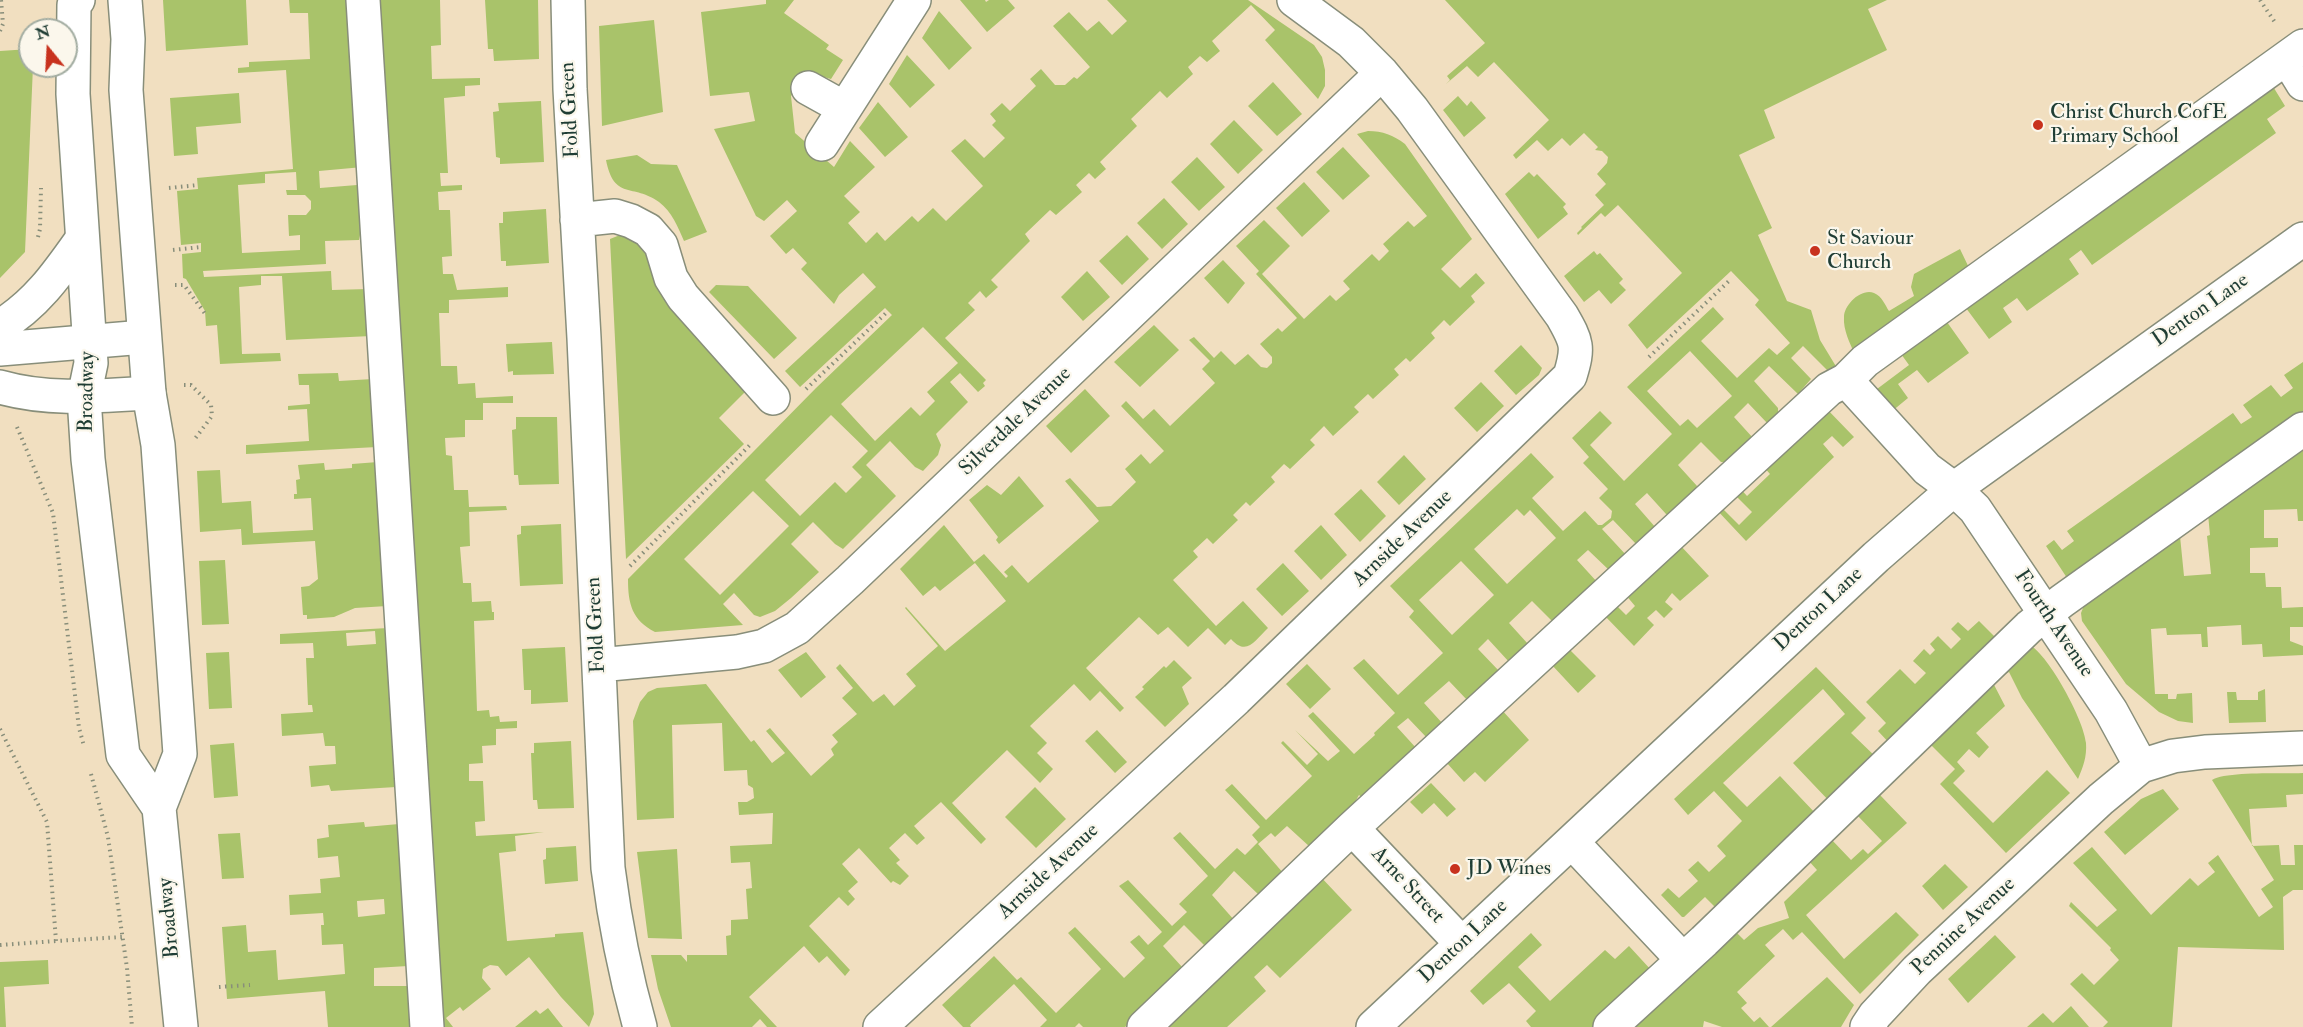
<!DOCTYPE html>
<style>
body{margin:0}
#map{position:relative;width:2303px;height:1027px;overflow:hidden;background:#f1dfc0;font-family:"IM FELL Double Pica",serif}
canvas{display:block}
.north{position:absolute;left:18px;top:18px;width:60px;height:60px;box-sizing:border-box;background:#fbf7ec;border:2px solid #a3ada2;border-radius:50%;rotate:342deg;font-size:16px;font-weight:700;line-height:24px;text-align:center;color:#1f3d34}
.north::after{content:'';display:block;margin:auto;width:21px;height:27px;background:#c8321e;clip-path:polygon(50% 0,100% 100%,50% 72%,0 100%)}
</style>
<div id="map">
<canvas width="2303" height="1027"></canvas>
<div class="north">N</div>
</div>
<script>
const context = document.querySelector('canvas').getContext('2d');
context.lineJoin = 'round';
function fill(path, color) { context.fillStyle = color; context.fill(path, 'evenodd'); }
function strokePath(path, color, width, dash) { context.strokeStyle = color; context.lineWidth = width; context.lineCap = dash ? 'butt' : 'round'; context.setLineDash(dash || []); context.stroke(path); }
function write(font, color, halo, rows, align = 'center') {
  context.font = font + ' "IM FELL Double Pica",serif'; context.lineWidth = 4.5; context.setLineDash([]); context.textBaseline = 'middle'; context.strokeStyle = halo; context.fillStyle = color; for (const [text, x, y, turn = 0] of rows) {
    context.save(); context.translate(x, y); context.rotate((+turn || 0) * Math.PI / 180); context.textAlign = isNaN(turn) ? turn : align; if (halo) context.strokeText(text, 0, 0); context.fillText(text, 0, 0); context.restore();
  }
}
fill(new Path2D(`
 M163,0H246L248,45L166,51Z
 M289,0H352L363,167L319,171L320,188L357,185L362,192L365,235H360L359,240L325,241L326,264L203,271L204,277L331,271L332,290L368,289L371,336L286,340L282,276H261V285L239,287L242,354L280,353L281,361L220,364L217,325L206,326L205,311L186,279L183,278L182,254L201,252V243L181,245L177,191L198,189L197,178L293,169L286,70L238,73V68L249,67V62L310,59L308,13H290ZM296,172L297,190H286L287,195H305L311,201V209L306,215H288L289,236L300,235V250L242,253L238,185L265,183V174Z
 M376,0H440L441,45L431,46L432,79L480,78V85L465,86V96L444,98L448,173H440L441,186L462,185V190L438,192L439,210H450L452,256L442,257L443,274H453L457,290L508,287V297L449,300V313H439L441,366H457L458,384L475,383L476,398L513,396V403H483V420H465V437L445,438L446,455L452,456L454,490H468L469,507L506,506L507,510L469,512L470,546L460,547L463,583H471L472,602L491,601L492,612H494V620L474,621L477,711L489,710L490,717L499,716L500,722L517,721V728L496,729V745L482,746L483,763L469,764V781H483L485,821L475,822L476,836L544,832L515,836L516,851L499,853L507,941L555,937V934L583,932L593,1004L594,1014L589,1027L561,997L529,957L506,976L498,966L490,965L483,969L482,978L491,989L463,1011L460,1007L446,1018L453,1027H440Z
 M485,0H538L539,59L494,61L493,49H488Z
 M766,0H794L784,13L829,45L826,49L843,60L831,79L806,72L791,96L795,133L834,167L850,141L875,167L844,196L860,212L848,223L866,243L877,232L885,241L912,216L918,222L933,208L946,221L983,186L951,151L965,139L984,158L1005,138L992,125L996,121L990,114L1002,103L1010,111L1036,86L1030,79L1041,69L1055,85H1065L1074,77L1077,79L1090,67L1053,26L1069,12L1087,31L1099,21L1112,35L1127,21L1107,0H1248L1314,45L1322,57L1325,70V86L1318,99L1265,40L1275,30L1251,5L1212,41L1220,51L1207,62L1200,56L1188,67L1193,74L1167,98L1160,91L1131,119L1137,126L1100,162L1106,169L1095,179L1089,173L1076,185L1082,192L1056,215L1050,210L1025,234L1030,241L991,280L998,287L986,298L980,291L968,303L975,310L945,338L986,380L983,383L985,386L978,392L960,373L950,382L968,402L936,434L941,445L938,455L923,471L915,467L890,441L866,465L896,496L843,549L835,544L813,522L791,544L819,572L791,598L775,611L760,617L754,615L734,593L723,604L743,625L655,632C632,620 628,604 628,579L816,388L892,315L885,308L800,387L785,371L876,287L863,273L839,295L834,304L801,269L807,263L793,248L786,254L770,236L797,211L787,200L764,221L756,216L714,129L755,121L749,92L710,96L701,12L766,4ZM923,327L958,363L927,392L935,401L920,416L911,407L875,441L841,404ZM831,415L868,451L852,467L862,477L846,493L835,482L800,516L765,480ZM753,491L789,526L720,595L684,559Z
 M960,0H985L986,2L989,0H1008L1015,8L987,32Z
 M1445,0H1887L1868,9L1887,50L1764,110L1775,138L1739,155L1772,228L1758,235L1787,301L1811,310L1820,340L1837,368L1830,373L1803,346L1791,358L1811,379L1798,394L1769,366L1754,381L1778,408V413L1768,424L1748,403L1734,417L1753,438L1726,462H1721L1701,442L1678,465L1697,486L1696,490L1669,515L1666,514L1647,493L1635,504L1656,528L1637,545L1613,520L1602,529L1627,556L1610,571L1588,550L1577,560L1598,583L1553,622L1532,601L1509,623L1528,644L1510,663L1488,639L1478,649L1500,672L1468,701L1449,681L1424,703L1443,724L1428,739L1408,718L1397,727L1417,749L1367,802L1359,795L1351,809L1310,847L1287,826L1275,837L1271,833L1258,844L1284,874L1260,896L1234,871L1212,895L1235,921L1205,946L1184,925L1163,946L1183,968L1170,984L1125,1027H1083L1079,1023L1075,1027H1040L1047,1020L1014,984L970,1025L971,1027H963L942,1005L994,956L1017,980L1021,977L1056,1013L1101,969L1068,933L1075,927L1124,978L1145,958L1130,942L1139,935L1148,945L1162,932L1119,886L1128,880L1172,926L1187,912L1179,904L1208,876L1173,838L1180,832L1215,869L1237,848L1245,855L1258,842L1252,835L1260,827L1225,790L1232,784L1266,820L1312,776L1281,743L1283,741L1307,765L1318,754L1295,730L1328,761L1340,751L1308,716L1313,712L1354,754L1375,735L1374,733L1395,713L1353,668L1364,659L1398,695L1443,653L1409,617L1414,611L1390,586L1531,453L1554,477L1532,498L1563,531L1585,511L1598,525H1602L1611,518L1612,511L1599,498L1608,489L1583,463L1589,457L1572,438L1600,411L1612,423L1590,445L1624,481L1672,434L1627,387L1713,307L1724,319L1701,341L1737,378L1769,348L1777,355L1790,343L1755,305L1759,300L1731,271L1647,349L1628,325L1682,273L1618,205L1605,217L1601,213L1578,235L1577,233L1582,228L1581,227L1604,205L1595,195L1606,184L1597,174L1607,163L1608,157L1602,151L1595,150L1598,147L1584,133L1570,146L1562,138L1548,151L1537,140L1516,159L1513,155L1549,120L1494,62L1478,77L1467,66L1446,84L1450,80L1447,76L1485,43ZM1690,351L1732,396L1697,428L1688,419L1680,426L1647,391ZM1517,509L1524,516L1530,510L1556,538L1507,584L1474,549ZM1461,561L1494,595L1452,635L1419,600Z
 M939,11L972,48L949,70L922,38Z
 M654,20L663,112L602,126L599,26Z
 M30,49V66H33L25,252L0,278V51Z
 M907,55L935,85L910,108L889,84Z
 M2269,80L2285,106L2267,119L2276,133L2092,265L2081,250L2069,259L2079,274L2027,311L2017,298L2003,308L2012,322L1989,339L1960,300Z
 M1273,82L1302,114L1277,136L1248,106Z
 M239,93L241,123L196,127L198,154L174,156L170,98Z
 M1458,96L1467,106L1471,101L1486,118L1464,137L1443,110Z
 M541,101L544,162L500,164V158L496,157L493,112L499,111L498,103Z
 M878,102L908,137L885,157L859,128Z
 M1234,120L1263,150L1238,174L1210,144Z
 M1368,131C1383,131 1393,135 1405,144L1472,239L1441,269L1460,288L1476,273L1485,283L1471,296L1475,302L1450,326L1444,320L1431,333L1435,338L1410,362L1406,358L1394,369L1399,375L1373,399L1368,394L1354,407L1359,412L1333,436L1324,426L1310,440L1315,445L1290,469L1284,464L1271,477L1275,482L1250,506L1246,502L1233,515L1238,520L1213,544L1207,538L1193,551L1198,557L1173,580L1216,626L1243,601L1268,628C1255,640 1247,657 1231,639L1225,645L1208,628L1188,647L1168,627L1158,635L1139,617L1086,668L1124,708L1120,712L1100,691L1090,701L1074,684L1030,726L1047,743L1037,753L1053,769L1040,783L1007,750L952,803L986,839L981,844L941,802L914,826L925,838L917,845L905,833L889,848L900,860L896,863L909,876L900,885L893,881L891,883L859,848L842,864L858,882L848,891L855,899L848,906L839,897L809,926L850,970L845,976L827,956L819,963L804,946L749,997L777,1027H767L760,1019L752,1027H671L658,989L651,955H681L687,962V955H727L726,936L731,935V920L748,919L746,889L752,888L750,862L731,863L730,846L772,844L773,813L739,815L738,802H747L754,798L753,788L748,785L747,770L724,771L722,723L672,725L674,818L637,820L633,721L640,702L648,692L657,688L706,684L751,742L754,740L772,763L785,753L766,731L770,728L811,776L834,755L831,749L838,742L832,735L857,714L842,698L853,688L836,668L840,664L873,702L884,694L894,706L916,686L906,674L938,646L905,608L906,607L945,651L1006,601L975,563L940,591L935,586L923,596L900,569L944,525L974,562L984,554L1006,578L1008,576L1004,572L1012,565L1028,583L1099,521L1065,481L1070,478L1097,507L1111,506L1136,482L1125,469L1141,454L1150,464L1164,451L1121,406L1126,401L1143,419L1154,409L1170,426L1215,383L1202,369L1210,361L1189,340L1194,337L1214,358L1221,351L1235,365L1248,354L1261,367L1267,368L1272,363V357L1260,344L1278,328L1282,332L1297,318L1256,274L1259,271L1236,246L1264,220L1290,246L1262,274L1304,319L1330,295L1336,301L1350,289L1343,281L1372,254L1379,261L1389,251L1383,244L1408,221L1414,227L1427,216L1357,134Z
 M1343,147L1370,176L1343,200L1316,172Z
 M637,155L651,164L677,165L707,232L684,241C678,227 672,212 659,202C633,183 614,201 606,160Z
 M1197,157L1225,187L1199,211L1171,182Z
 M1529,172L1534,177L1537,174L1566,204L1563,207L1568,214L1538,239L1505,194Z
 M1304,182L1330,211L1302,237L1276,208Z
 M1164,198L1188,224L1162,249L1137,223Z
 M546,209L549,263L506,266V261H501L499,223H503V212Z
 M625,233L639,236L747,390L719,418L744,444L626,559L610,239Z
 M1127,235L1149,259L1122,285L1099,261Z
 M1960,249L1971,272L1855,355C1850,343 1843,330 1844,317C1844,305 1861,288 1874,293C1882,296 1885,305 1889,311L1914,296L1911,287L1914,274Z
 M1594,251L1597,255L1600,253L1623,279L1619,283L1626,290L1611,304L1599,290L1584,302L1564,276Z
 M1223,260L1245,283L1228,304L1204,278Z
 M1087,271L1110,297L1083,321L1061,297Z
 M716,285L748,286L797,338L774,359L709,292Z
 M1942,315L1969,353L1928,383L1917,370L1898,384L1908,398L1891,412L1873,392L1909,365L1896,347Z
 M1154,325L1179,350L1140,387L1114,362Z
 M552,342L554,374L513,375V371L508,372L506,344Z
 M1521,345L1542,368L1539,375L1516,395L1494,371Z
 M2303,362V420L2071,584L2046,546L2054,540L2062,550L2074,541L2067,531L2233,413L2241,424L2252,417L2243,405L2271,385L2281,397L2293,388L2284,375Z
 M338,373L339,381L373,379L377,447L246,454V445L309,441L307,409L288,410V406L310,404L309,385H299L298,374Z
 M1481,382L1504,406L1477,432L1454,408Z
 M1085,389L1110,416L1071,453L1046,426Z
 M1823,405L1854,437L1843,447L1832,436L1823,444L1834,457L1746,541L1715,508L1719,505L1739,525L1752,512L1732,492L1738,486L1747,496L1770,474L1761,464Z
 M516,417H557L559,484L519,485L518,475H514L512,430L516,429Z
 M2303,440V521H2298L2297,509L2264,510V538H2278V547L2250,548V573H2265L2266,587H2281L2282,608L2303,607V627H2290V641L2303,646V655L2263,657L2262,644L2242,645L2241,625L2207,627L2208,647H2202L2201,634L2167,635L2166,628L2151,629L2155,694H2168V699H2176L2177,694L2192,693L2193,723L2178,721L2159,712L2126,684L2082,621L2081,613L2087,598L2180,536L2184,576L2211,574L2207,536L2210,535L2208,514Z
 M1404,455L1426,479L1399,505L1377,482Z
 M378,462L387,606L355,608L334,617L307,619V615H303L301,587L309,586L318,579L315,541L242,545L241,529L200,532L197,471L220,470L222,503L251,501L253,533L313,530L311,498L294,499V494H297L296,480L300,479L298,465L324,463L325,470L352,468V464Z
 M1019,476L1044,506L999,544L996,540L998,537L969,500L987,485L1001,495Z
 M1361,489L1386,516L1360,542L1334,514Z
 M561,524L563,584L520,586L517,535L521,534V526Z
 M1321,525L1347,555L1321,580L1294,551Z
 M1679,544L1709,576L1680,601L1672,593L1665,602L1673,609L1664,618L1656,610L1647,618L1654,625L1634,646L1603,614L1614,603L1626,615L1635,606L1625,594Z
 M225,560L229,624L202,625L199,561Z
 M1283,563L1309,591L1282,616L1256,589Z
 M1979,621L2000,642L1892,746L1878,731L1886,723L1866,702L1900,669L1915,684L1926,673L1913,661L1924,649L1930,655L1935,650L1930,644L1938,636L1951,649L1961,639L1951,629L1958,622L1968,631Z
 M388,628L396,787L331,791L329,785L311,787L309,766L336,764L335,746H325L323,733L282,736L281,714L313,712L312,705H308L306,658H314L313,643L280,644V634ZM375,631L376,644L347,646L346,633Z
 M2030,645C2049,656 2084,720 2086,743C2087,757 2083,767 2078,779L2022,698L2009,672L1992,681L2005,706L1976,733L1989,747L1979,758L1969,749L1957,762L1965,771L1953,783L1993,823L2047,770L2070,793L2006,853L1940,784L1955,769L1931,745L1937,739L1932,733Z
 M565,647L568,702L531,704V690H524L522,649Z
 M1568,648L1596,676L1578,693L1551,664Z
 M229,652L232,708L209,709L206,653Z
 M806,652L826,677L801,698L778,670Z
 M1174,660L1192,678L1182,687L1189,704L1165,727L1135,697L1144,689L1142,687L1164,666L1166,668Z
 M1307,664L1331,689L1310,709L1286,684Z
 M1816,667L1866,718L1851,733L1878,759L1831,803L1793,763L1845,714L1823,689L1723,783L1747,807L1780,776L1817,815L1718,910L1705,897L1684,917H1682L1661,895L1668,888L1679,898L1698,881L1688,870L1698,861L1709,872L1726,856L1717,846L1742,821L1714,791L1688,815L1674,799Z
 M2265,689L2266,722L2229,723L2227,692H2236L2237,700H2258V692Z
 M1501,709L1529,740L1485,782L1475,772L1464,782L1446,762Z
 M1097,730L1127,762L1115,773L1085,741Z
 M571,741L574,808L538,809L537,800H533L531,753H534V743Z
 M234,743L238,796L214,798L210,745Z
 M2303,773V794L2286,795L2287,807L2249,809L2252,846L2279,845L2281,865H2295L2294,845H2303V890H2293L2283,897L2284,950L2178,947L2172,1027H2103L2108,1022L2070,984L2082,973L2094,985L2119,960L2110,950L2111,948L2069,906L2071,902L2097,927L2117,910L2073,863L2092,847L2151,915L2190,878L2198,886L2215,872L2208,863L2218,855L2259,917L2273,907L2261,889L2274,880L2212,780C2226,771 2283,774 2303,773Z
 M1431,783L1456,809L1447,817L1434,803L1422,814L1410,802Z
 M1035,787L1066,819L1036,848L1005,817Z
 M2163,789L2179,809L2125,855L2104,832L2141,799Z
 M1880,795L1907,823L1806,915L1844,959L1896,912L1919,935L1860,994L1802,932L1793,940L1783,929L1765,945L1775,956L1737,992L1747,1003L1741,1008L1754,1022L1760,1017L1769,1027H1722L1704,1021L1703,1027H1625L1732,928L1744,940L1758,928L1789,918L1784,902L1817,870L1808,860L1831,839L1851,860L1863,849L1868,854L1882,841L1857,815Z
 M364,822L365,827L399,824L408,966L374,968V986H411L414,1027H328L325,991L227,999L222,927L246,925L248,952L276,950L278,980L345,974L343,944L322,945L321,925H324L323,913L290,915L289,895L321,893L320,879L340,877L338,856L318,858L317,839L329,837L328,825ZM384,899L385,914L358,917L357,901Z
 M240,833L244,878L222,879L218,834Z
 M576,846L578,881L545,884L543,860L546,859V848Z
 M677,849L682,939L648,938L637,852Z
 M1945,864L1968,887L1943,910L1922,886Z
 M1318,874L1352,910L1280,978L1267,965L1254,977L1266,991L1227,1027H1156Z
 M1531,933L1542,945L1518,967L1550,1001L1605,950L1615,959L1629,946L1652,971L1592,1027H1531L1526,1021L1536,1011L1509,983L1483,1005L1470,991Z
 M1995,935L2016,957L1968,1003L1948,979Z
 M48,960L49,984L4,987L6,1027H0V962Z
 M1827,977L1854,1005L1841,1027H1771Z
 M2071,1006L2089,1027H2027L2043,1013L2053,1023Z
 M548,1008L563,1027H515L536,1010L540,1014Z`), '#a9c36a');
const minor = new Path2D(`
 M363,0L427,1027
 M568,0L570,89L584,338L608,868C615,923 625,974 640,1027
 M2287,58L2303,84
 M808,88L844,108
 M822,144L914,0
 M577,220L615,216L631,221L648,230L661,245L671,278L683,297L773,398
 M0,326C36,305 58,273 82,239
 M0,349L144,337
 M1846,380L1927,469L1954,489L1975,509L2111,711L2141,766
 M0,387C49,401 99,396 149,393
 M599,665L737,652L764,646L797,628L850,580L1382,73
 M1352,828L1462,944
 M1572,842L1683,960
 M880,1027L1236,699L1570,376C1579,347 1577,342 1562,316L1412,109L1382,73L1351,42L1294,0
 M1144,1027L1352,828L1829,389L1846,380L1865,361L2303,46
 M1373,1027L1876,557L1954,489L2303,239
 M1610,1027L1704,941L2029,627L2062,601L2303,429
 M1867,1027L1875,1015L1917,970L2101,799L2141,766L2173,756L2205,752L2303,748`);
const highway = new Path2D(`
 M78,0L74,5L73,94L91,363L84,397L88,459L123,755L159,808L181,1027
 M125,0L128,39L126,90L149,393L158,445L180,754L159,808`);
strokePath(minor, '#888e7a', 36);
strokePath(highway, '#888e7a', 36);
strokePath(new Path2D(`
 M2260,0L2276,24
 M0,31L3,24L1,0
 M169,188L198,185
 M38,237L40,229L41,188
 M173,250L201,247
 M175,285H184L206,315
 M1649,357L1730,280
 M184,385H191L211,405L212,416L194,440
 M806,389L886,313
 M17,427L53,513L79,728L84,746
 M630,566L750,445
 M0,729L47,822L56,941L122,937
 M91,774L108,837L127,968L132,1027
 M0,945L56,941
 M219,987L250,985`), '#888e7a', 4, [1.5, 4.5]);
strokePath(minor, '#fff', 33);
strokePath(highway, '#fff', 33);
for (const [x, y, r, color] of [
 [2038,125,6,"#c8321e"],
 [1815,251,6,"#c8321e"],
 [1455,869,6,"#c8321e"]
]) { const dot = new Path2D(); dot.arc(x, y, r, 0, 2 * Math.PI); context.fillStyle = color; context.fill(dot); strokePath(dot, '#fbf7ec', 2); }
write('21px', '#1f3d34', '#fbf7ec', [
 ["Fold Green",571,110,-93],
 ["Denton Lane",2201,311,-35],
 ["Broadway",88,392,-89],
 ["Silverdale Avenue",1016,422,-44],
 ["Arnside Avenue",1403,539,-44],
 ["Denton Lane",1819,610,-43],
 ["Fourth Avenue",2053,624,56],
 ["Fold Green",597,625,-93],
 ["Arnside Avenue",1049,872,-43],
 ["Arne Street",1407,886,47],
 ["Broadway",170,918,-95],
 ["Pennine Avenue",1964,927,-43],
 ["Denton Lane",1464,942,-43]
]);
write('21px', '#1f3d34', '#fbf7ec', [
 ["Christ Church CofE",2050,113],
 ["Primary School",2050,137],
 ["St Saviour",1827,239],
 ["Church",1827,263],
 ["JD Wines",1467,869]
], 'left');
</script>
